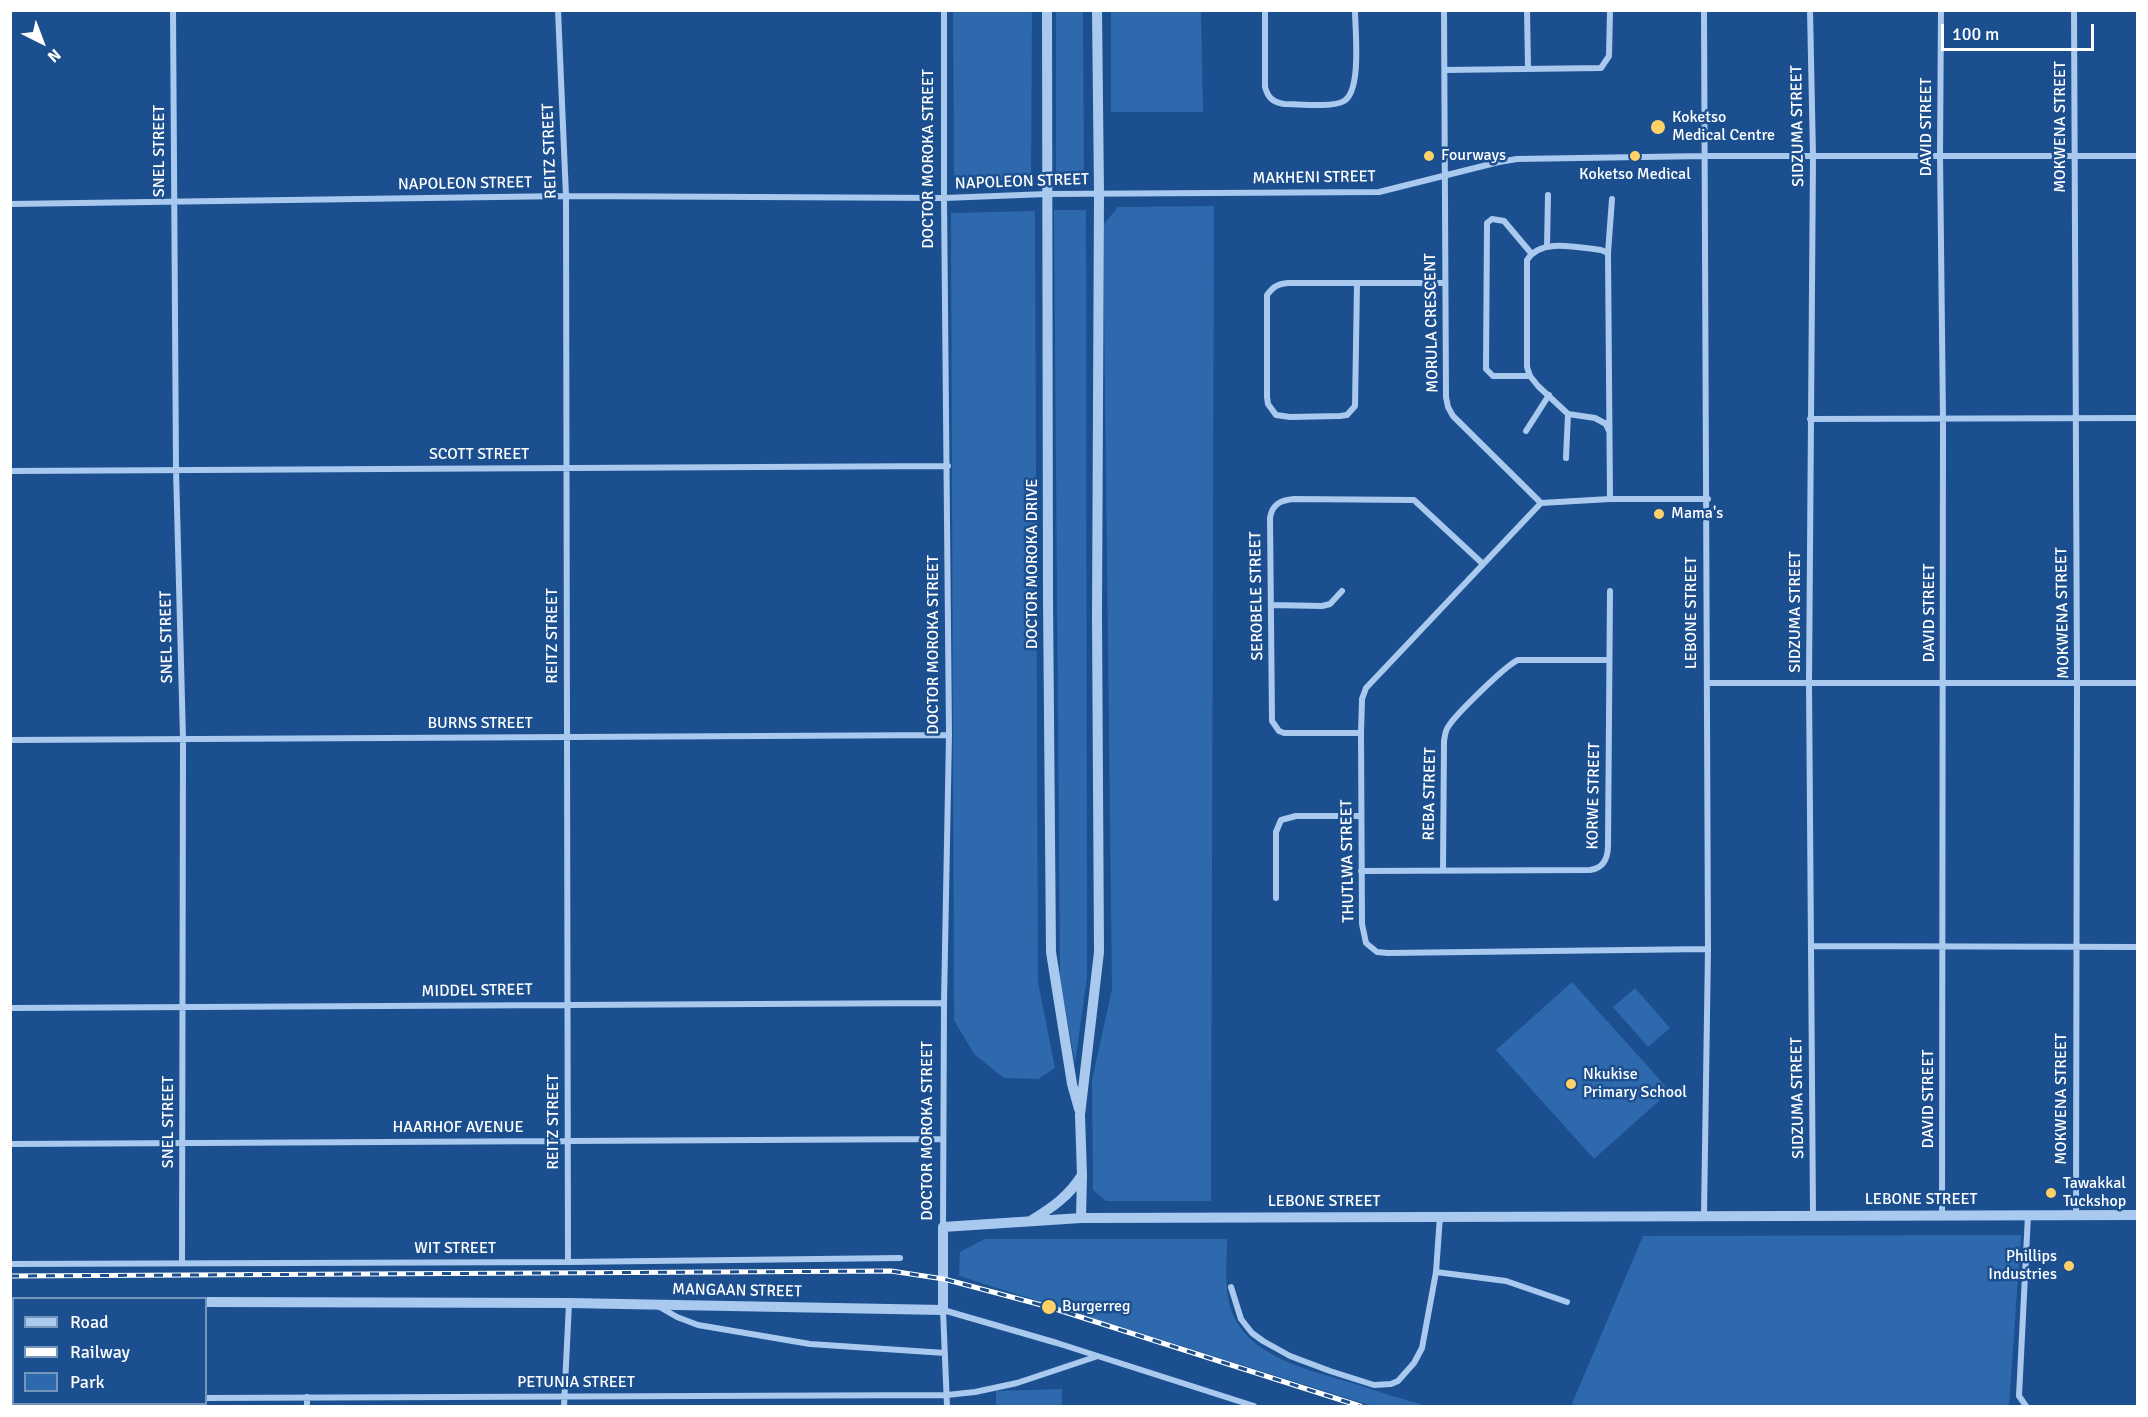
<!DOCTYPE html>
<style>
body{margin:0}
#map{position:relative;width:2148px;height:1417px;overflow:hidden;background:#1b4f8f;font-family:Signika,sans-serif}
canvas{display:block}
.frame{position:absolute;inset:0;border:12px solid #fff;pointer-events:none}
.legend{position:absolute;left:12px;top:1297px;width:195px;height:108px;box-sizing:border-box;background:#1b4f8f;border:2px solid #7695bc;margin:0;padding:8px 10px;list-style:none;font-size:18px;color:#fff}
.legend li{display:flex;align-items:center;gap:12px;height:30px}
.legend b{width:30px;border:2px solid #7695bc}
.north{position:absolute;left:12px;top:12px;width:60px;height:60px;-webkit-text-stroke:4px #1b4f8f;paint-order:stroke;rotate:138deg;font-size:16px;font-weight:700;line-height:24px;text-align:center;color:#fff}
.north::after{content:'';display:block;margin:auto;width:21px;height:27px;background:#fff;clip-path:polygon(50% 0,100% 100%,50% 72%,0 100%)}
.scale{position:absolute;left:1941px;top:24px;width:153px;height:27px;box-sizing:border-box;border:3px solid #fff;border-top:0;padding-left:8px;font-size:18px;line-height:21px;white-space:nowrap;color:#fff;-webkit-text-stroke:4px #1b4f8f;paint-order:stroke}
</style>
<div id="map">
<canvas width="2148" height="1417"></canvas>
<div class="frame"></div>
<ul class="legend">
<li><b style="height:8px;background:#a9c9ee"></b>Road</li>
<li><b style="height:8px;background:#fff"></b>Railway</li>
<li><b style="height:16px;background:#2e69ad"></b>Park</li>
</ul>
<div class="north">N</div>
<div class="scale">100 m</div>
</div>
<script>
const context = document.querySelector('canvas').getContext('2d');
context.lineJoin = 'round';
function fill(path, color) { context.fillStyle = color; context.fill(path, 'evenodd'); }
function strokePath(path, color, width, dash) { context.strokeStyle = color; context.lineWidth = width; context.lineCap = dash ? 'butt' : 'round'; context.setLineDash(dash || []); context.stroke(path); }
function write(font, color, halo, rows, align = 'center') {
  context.font = font + ' Signika,sans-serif'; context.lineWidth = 5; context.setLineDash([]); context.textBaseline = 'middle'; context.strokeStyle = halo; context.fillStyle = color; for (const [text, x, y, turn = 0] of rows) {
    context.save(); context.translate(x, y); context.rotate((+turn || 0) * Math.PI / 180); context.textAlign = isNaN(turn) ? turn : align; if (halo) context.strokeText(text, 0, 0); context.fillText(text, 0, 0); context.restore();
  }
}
fill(new Path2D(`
 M953,11H1032L1031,180L954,181Z
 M1056,11H1083L1084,178L1056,179Z
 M1111,11H1201L1203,112H1111Z
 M1214,206L1211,1201H1106L1093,1190L1092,1080L1112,989L1103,225L1118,207Z
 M1054,210H1086L1087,978L1075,1063L1060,978Z
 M1035,211L1038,982L1055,1068L1038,1079L1004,1078L974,1054L954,1020L951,213Z
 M1572,982L1670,1091L1594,1159L1496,1050Z
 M1635,988L1670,1028L1648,1047L1613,1007Z
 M2021,1235L2009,1406H1571L1643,1236Z
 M985,1239H1227C1227,1264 1223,1294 1234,1317C1253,1358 1313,1371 1352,1383C1377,1391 1402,1399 1427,1406H1372L959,1276L960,1252Z
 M1062,1389V1406H996V1391Z`), '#2e69ad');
strokePath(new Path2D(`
 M173,10L176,469L183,739L182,1262
 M558,10L566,196L568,1262
 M1265,10V87C1268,98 1273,102 1284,104C1299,104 1332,108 1344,101C1362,91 1355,29 1355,10
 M1444,10L1446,397L1448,407L1453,416L1541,503L1610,499H1708
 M1527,10L1528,68
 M1810,10L1813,156L1809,682L1813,1214
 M1941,10L1940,155L1943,419L1942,1216
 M2074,10L2077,683L2076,1216
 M1445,70L1601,68L1609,56L1610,10
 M10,204L566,196L944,198L1047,194L1379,192L1499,162L1517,159L1705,156H2138
 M1547,246L1548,195
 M1608,253L1601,250C1579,248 1541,237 1527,260V367L1530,376L1538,386L1568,414L1595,418L1606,424L1609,431
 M1357,284L1355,406L1347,415L1340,416L1290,417L1276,415L1268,404L1267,397V295C1273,287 1277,284 1288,283H1445
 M1530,376H1493L1486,369L1487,223L1492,219L1504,221L1531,253
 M1810,419L2138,418
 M1526,431L1549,395
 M1566,458L1568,414
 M10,471L948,466
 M1610,499L1608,253L1612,199
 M1541,503L1366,688L1362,699L1361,733L1362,924L1366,943L1377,952L1388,953L1708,949
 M1272,605L1322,606L1330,604L1342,591
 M1707,683H2138
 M1361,733H1284L1279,731L1272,721L1270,518C1272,504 1281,500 1294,499L1414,500L1483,564
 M10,740L949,735
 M1443,870L1444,741C1445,736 1445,731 1448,727C1455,715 1506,665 1518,660H1608
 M1361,871L1590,870C1604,868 1608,858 1608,845L1610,591
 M1276,898V832L1281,820L1296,816H1361
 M1811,946L2138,947
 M10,1008L944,1003
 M10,1144L943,1139
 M1704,1215L1708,949L1704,10
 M943,1227L944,1003L949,735L944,198V10
 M10,1264L568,1262L900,1258
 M1436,1272L1506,1281L1567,1302
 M1231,1287L1241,1319L1252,1333L1263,1341L1290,1356L1330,1371L1374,1385L1391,1384L1398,1381L1414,1363L1422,1348L1436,1272L1440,1216
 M658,1306L677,1317L698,1325L810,1344L945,1353
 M307,1397V1406
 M10,1398H14
 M206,1398L947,1395L975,1392L1017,1383L1095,1357
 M564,1406L569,1303
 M947,1406L943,1310L1057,1343L1254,1406
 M2026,1406L2019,1396L2028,1215`), '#a9c9ee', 6);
strokePath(new Path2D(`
 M1047,10L1048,599L1051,952L1072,1084L1079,1109
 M1081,1218L1082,1175L1080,1115L1099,952L1097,617L1099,193L1097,10
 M1032,1220C1053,1207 1069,1196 1082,1175
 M10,1302H14
 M206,1302L569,1303L943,1310V1227L1081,1218C1433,1216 1785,1214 2138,1215`), '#a9c9ee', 10);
const rail = new Path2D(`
 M10,1276L891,1271L944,1279L1049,1307L1360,1406`);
strokePath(rail, '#fff', 5);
strokePath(rail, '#1b4f8f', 3, [9]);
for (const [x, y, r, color] of [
 [1658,127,8,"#ffd166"],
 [1429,156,6,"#ffd166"],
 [1635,156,6,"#ffd166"],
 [1659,514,6,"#ffd166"],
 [1571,1084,6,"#ffd166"],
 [2051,1193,6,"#ffd166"],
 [2069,1266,6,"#ffd166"],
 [1049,1307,8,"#ffd166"]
]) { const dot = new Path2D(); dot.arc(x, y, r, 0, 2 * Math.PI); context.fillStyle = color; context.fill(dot); strokePath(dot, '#1b4f8f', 2); }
write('16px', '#fff', '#1b4f8f', [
 ["Koketso",1672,118],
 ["Medical Centre",1672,136],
 ["Fourways",1441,156],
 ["Koketso Medical",1635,175,"center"],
 ["Mama's",1671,514],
 ["Nkukise",1583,1075],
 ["Primary School",1583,1093],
 ["Tawakkal",2063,1184],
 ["Tuckshop",2063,1202],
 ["Phillips",2057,1257,"right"],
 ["Industries",2057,1275,"right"],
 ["Burgerreg",1062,1307]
], 'left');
write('16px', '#fff', '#1b4f8f', [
 ["SIDZUMA STREET",1798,126,-91],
 ["DAVID STREET",1927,127,-90],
 ["MOKWENA STREET",2061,127,-90],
 ["SNEL STREET",160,151,-90],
 ["REITZ STREET",550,151,-92],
 ["DOCTOR MOROKA STREET",929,159,-90],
 ["MAKHENI STREET",1314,178,-1],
 ["NAPOLEON STREET",1022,182,-2],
 ["NAPOLEON STREET",465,184,-1],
 ["MORULA CRESCENT",1432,323,-91],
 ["SCOTT STREET",479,455],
 ["DOCTOR MOROKA DRIVE",1033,564,-90],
 ["SEROBELE STREET",1257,596,-91],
 ["SIDZUMA STREET",1796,612,-90],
 ["LEBONE STREET",1692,613,-90],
 ["DAVID STREET",1930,613,-90],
 ["MOKWENA STREET",2063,613,-91],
 ["REITZ STREET",553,636,-90],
 ["SNEL STREET",167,637,-91],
 ["DOCTOR MOROKA STREET",934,645,-90],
 ["BURNS STREET",480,724],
 ["REBA STREET",1430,794,-89],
 ["KORWE STREET",1594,796,-89],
 ["THUTLWA STREET",1348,861,-91],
 ["MIDDEL STREET",477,991,-1],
 ["SIDZUMA STREET",1798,1098,-91],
 ["DAVID STREET",1929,1099,-90],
 ["MOKWENA STREET",2062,1099,-90],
 ["SNEL STREET",169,1122,-90],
 ["REITZ STREET",554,1122,-90],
 ["HAARHOF AVENUE",458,1128],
 ["DOCTOR MOROKA STREET",928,1131,-90],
 ["LEBONE STREET",1921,1200],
 ["LEBONE STREET",1324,1202],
 ["WIT STREET",455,1249],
 ["MANGAAN STREET",737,1291,1],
 ["PETUNIA STREET",576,1383]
]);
</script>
